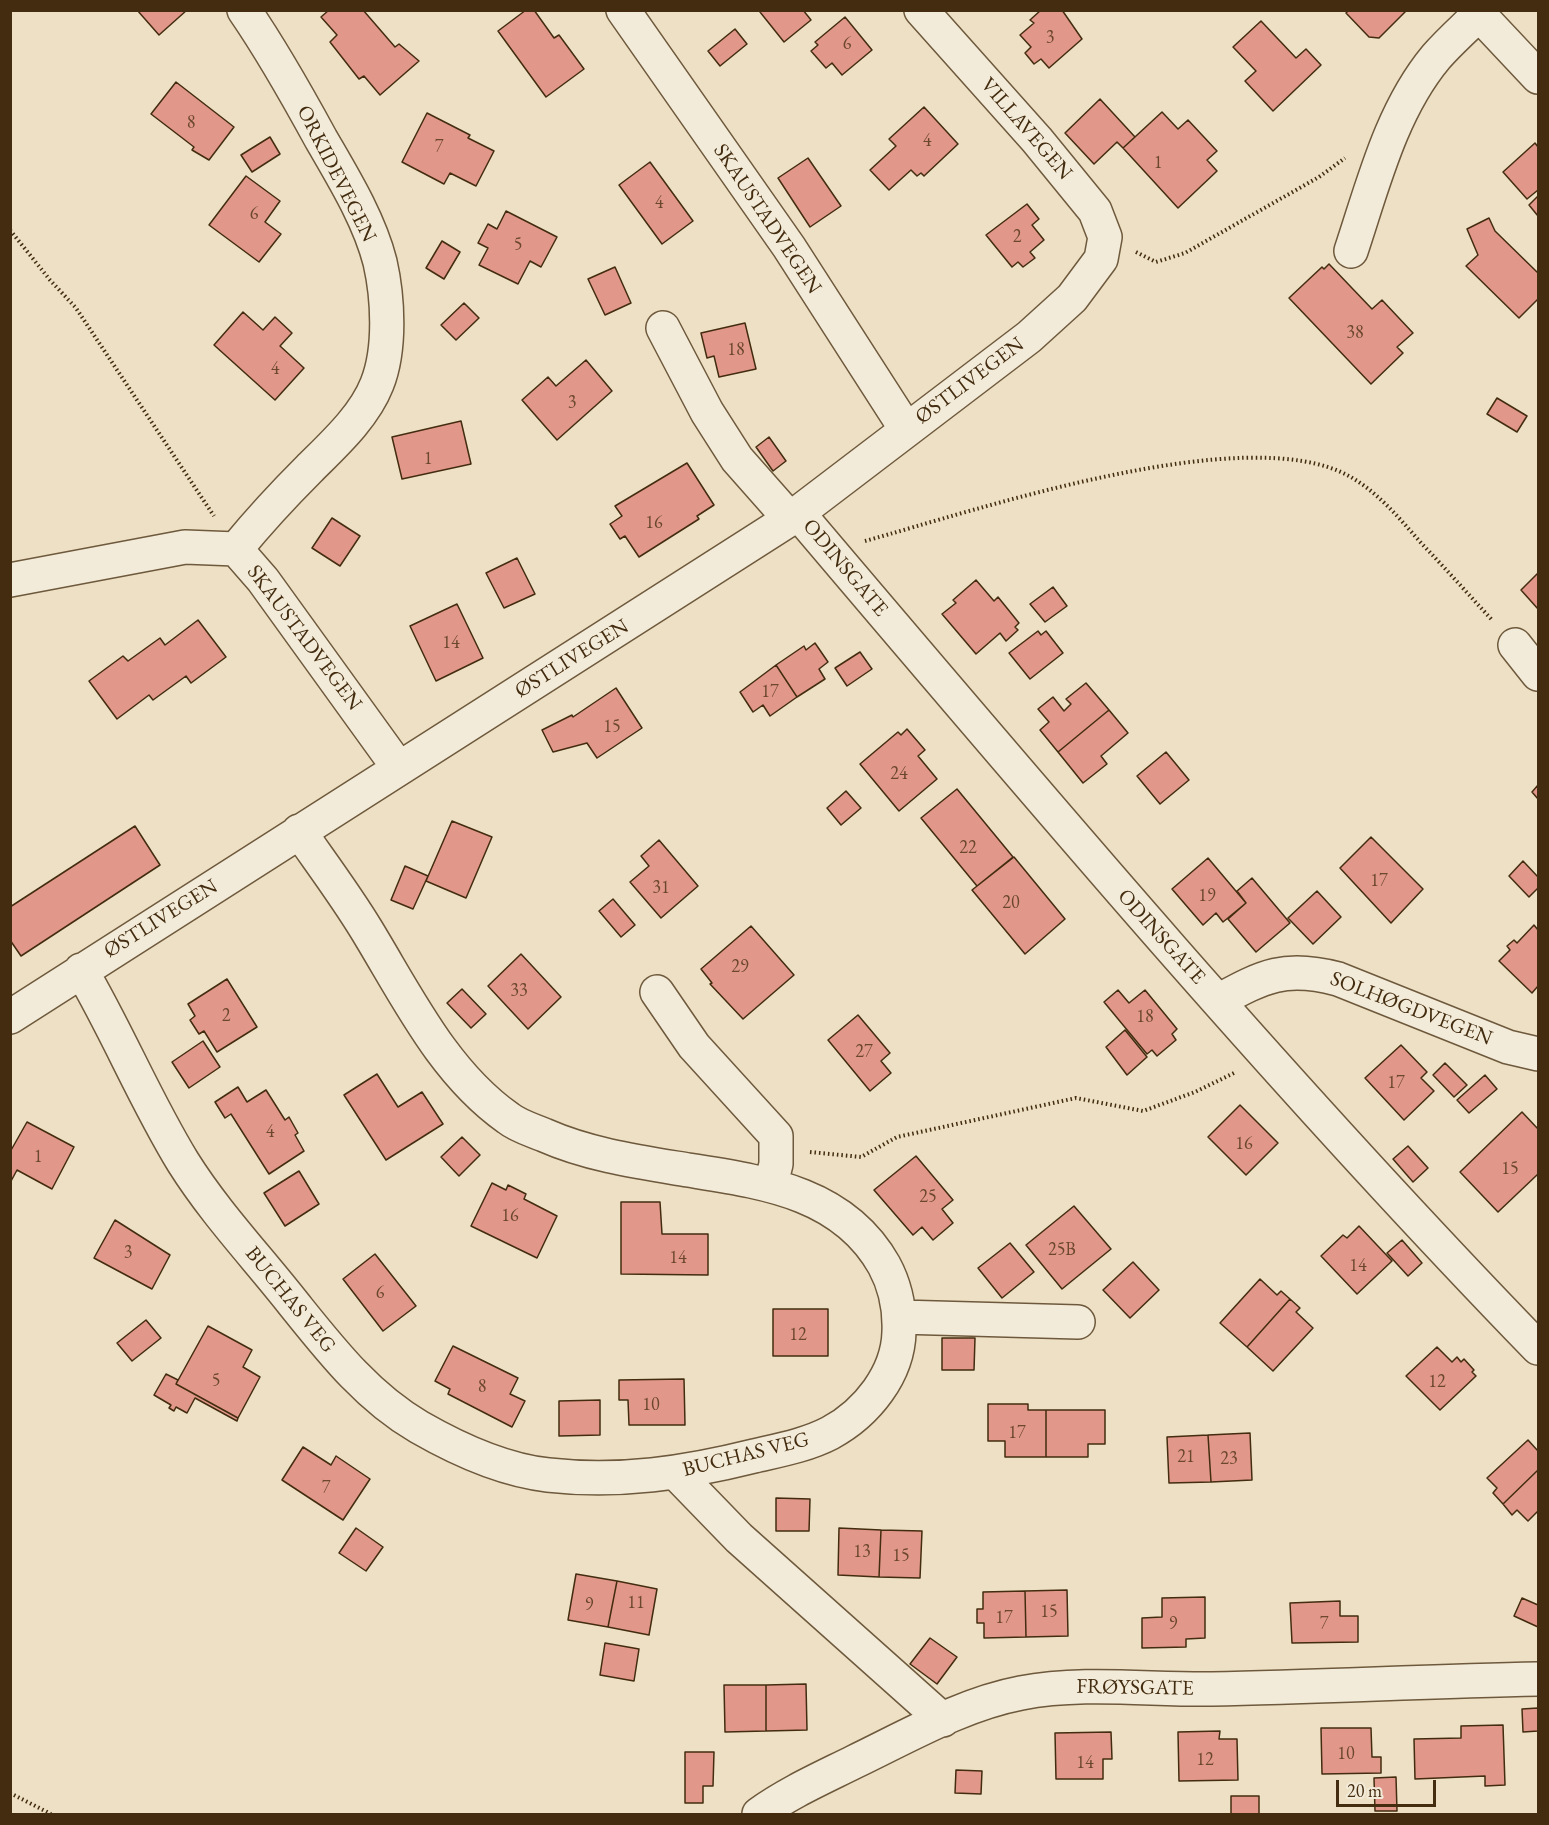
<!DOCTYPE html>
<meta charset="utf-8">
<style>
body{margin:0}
#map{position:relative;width:1549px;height:1825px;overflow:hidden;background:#ede0c4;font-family:"EB Garamond",serif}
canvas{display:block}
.frame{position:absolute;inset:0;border:12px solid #432c0f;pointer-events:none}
.scale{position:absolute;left:1336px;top:1780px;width:100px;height:27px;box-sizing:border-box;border:3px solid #432c0f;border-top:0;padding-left:8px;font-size:18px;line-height:21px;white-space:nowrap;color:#432c0f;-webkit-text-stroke:4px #f3ebd9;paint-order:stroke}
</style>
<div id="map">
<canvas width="1549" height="1825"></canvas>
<div class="frame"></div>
<div class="scale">20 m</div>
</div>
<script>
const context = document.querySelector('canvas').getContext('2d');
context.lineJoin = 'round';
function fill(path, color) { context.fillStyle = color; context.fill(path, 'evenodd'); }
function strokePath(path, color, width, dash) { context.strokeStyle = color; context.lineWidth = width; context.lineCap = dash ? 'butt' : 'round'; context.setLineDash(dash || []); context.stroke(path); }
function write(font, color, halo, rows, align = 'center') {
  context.font = font + ' "EB Garamond",serif'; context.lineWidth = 5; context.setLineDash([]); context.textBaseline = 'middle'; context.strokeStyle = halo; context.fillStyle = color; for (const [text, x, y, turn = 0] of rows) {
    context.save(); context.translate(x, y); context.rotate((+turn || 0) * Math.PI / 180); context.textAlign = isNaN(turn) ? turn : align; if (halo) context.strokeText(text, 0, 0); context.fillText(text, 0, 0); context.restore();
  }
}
const building = new Path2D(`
 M137,10H187L159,35Z
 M329,10H363L395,47L399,44L419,61L380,95L364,76L359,79L330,42L337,35L321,17Z
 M526,10H534L554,38L559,35L584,69L546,97L498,31Z
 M762,10H803L811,20L784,42L760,12Z
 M1041,10H1062L1082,39L1049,68L1041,59L1034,64L1025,53L1031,47L1020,35L1034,23L1030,20Z
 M1349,10H1407L1379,38L1369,37L1346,13Z
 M845,17L872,50L842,75L832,63L826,68L811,51L818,45L815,42Z
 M1261,21L1296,58L1306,49L1321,65L1273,111L1245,81L1256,71L1233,47Z
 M735,29L747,44L720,66L708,51Z
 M176,82L234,127L209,160L192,150L194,147L151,114Z
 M1100,99L1135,137L1123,148L1117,142L1094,164L1065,133Z
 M924,107L958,144L924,176L921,173L917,176L911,170L889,190L870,170L896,146L889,139Z
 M1162,112L1178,129L1188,120L1217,151L1207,160L1217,171L1178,208L1123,148Z
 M427,113L470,135L468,138L494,151L476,186L450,173L444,184L402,162Z
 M270,137L280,154L252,172L241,155Z
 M1535,143L1538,147V190L1527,199L1503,172Z
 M808,158L841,206L810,227L778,178Z
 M650,162L693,221L662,244L619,185Z
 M246,176L280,201L265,222L281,234L259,262L209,225Z
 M1538,196V216L1529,205Z
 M1027,204L1039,219L1032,225L1044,240L1030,252L1035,258L1023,267L1018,262L1012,267L986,235Z
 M506,211L557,237L541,267L530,261L518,284L479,265L488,248L478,243L488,224L497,229Z
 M1489,218L1495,231L1538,273V299L1519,318L1466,266L1478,255L1467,229Z
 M442,241L460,252L444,279L426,268Z
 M1329,264L1372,309L1382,300L1413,333L1397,347L1403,353L1371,384L1289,298L1322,267L1324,269Z
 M615,267L631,303L605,315L588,279Z
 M464,303L479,318L456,340L441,325Z
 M243,312L263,330L275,317L292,333L280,346L304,368L275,400L214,345Z
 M745,323L756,369L719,377L714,356L707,358L701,333Z
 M586,360L612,391L557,440L522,400L548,377L556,386Z
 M1497,398L1527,416L1517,432L1487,414Z
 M461,421L471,464L402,479L392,437Z
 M769,437L786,461L773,471L756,447Z
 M687,463L714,505L697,516L699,519L639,557L625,536L620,539L610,524L622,516L615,506Z
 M332,518L360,536L340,566L312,548Z
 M517,558L535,594L504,608L486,573Z
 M1538,573V609L1521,590Z
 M976,580L994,601L998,597L1019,623L1015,627L1018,630L1006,641L1000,633L976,654L942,614L956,603L953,600Z
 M1053,587L1067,606L1045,622L1030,604Z
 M457,604L483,658L436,681L410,626Z
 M198,620L226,657L191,683L186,676L153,700L149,695L117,719L89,681L123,656L128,661L160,638L165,645Z
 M1038,631L1041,635L1046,631L1063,653L1030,679L1009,653Z
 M815,643L828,662L819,669L825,679L797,697L776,665L804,646L806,650Z
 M860,652L872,669L847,686L835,668Z
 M776,665L797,697L770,716L763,705L753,712L740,692Z
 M1086,683L1109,710L1058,752L1040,730L1049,722L1038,709L1053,697L1064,711L1071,704L1066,699Z
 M616,688L642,728L597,758L587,743L553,752L542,730L572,715L573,717Z
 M1109,710L1128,733L1101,756L1107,764L1083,783L1058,752Z
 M907,729L925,750L918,756L937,779L899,811L860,764L898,732L901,735Z
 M1166,752L1189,780L1160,804L1137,776Z
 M1538,785V799L1532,792Z
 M957,789L1013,857L977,886L921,818Z
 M846,791L861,808L841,825L827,808Z
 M452,821L492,837L466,898L426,881Z
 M135,826L160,865L21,956L10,940V907Z
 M1371,837L1423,889L1391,923L1340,868Z
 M659,840L698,886L661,918L630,882L649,866L641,856Z
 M1014,857L1065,919L1025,954L972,890Z
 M1208,858L1246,903L1223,922L1216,913L1203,925L1172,889Z
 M1523,861L1538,877V888L1529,897L1509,876Z
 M405,866L428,876L413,909L391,900Z
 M1252,878L1290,923L1256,952L1228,919L1246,903L1237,891Z
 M1317,891L1341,917L1313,944L1288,918Z
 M613,899L635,925L621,937L599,911Z
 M1534,925L1538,930V986L1532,993L1499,961L1510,950L1507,946L1514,940L1517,943Z
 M751,926L794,975L743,1019L710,984L712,983L701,969Z
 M521,954L561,997L528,1029L488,986Z
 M227,979L257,1027L217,1052L204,1031L199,1034L190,1020L195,1016L188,1004Z
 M462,989L486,1014L471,1028L447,1003Z
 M1118,990L1129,1003L1145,990L1177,1029L1172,1034L1176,1040L1157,1056L1152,1050L1147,1054L1104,1002Z
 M858,1015L890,1053L881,1061L891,1073L870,1091L828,1040Z
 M1125,1030L1147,1057L1127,1075L1106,1047Z
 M203,1041L220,1067L189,1088L172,1062Z
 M1401,1045L1427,1072L1421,1078L1434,1091L1404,1120L1365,1078Z
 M1445,1063L1467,1085L1454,1097L1433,1075Z
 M377,1074L398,1107L422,1092L443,1124L386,1160L344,1095Z
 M1485,1075L1497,1089L1469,1113L1457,1100Z
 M238,1087L247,1102L266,1090L285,1120L289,1117L298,1133L295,1135L304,1151L269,1174L231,1114L225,1118L215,1102Z
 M1240,1105L1278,1143L1246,1175L1208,1137Z
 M1522,1112L1538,1129V1174L1498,1212L1460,1172Z
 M27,1122L74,1147L52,1189L17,1170L10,1183V1152Z
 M462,1137L480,1155L459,1176L441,1157Z
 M1408,1146L1428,1168L1413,1182L1393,1159Z
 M916,1156L953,1200L942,1209L953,1223L933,1240L922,1227L913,1235L874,1190Z
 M299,1171L319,1204L285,1226L264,1193Z
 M492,1183L506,1190L508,1185L526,1194L524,1199L557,1216L537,1258L471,1226Z
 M621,1202H660L662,1234H708V1275L621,1274Z
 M1074,1206L1111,1249L1062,1289L1026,1245Z
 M115,1220L170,1255L152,1289L94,1258Z
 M1359,1226L1392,1261L1357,1294L1321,1256L1343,1235L1347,1238Z
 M1402,1240L1422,1263L1408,1276L1387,1253Z
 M1010,1243L1034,1272L1002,1298L978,1268Z
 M375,1254L416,1306L383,1331L343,1279Z
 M1133,1262L1159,1290L1130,1318L1103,1290Z
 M1260,1279L1277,1295L1281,1291L1290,1299L1247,1347L1220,1323Z
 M1290,1299L1300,1308L1296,1312L1313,1328L1273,1371L1247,1347Z
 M773,1309H828V1356H773Z
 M146,1320L161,1338L132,1361L117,1343Z
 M208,1326L252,1350L243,1367L260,1377L238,1418L176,1384Z
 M942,1338H975L974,1370H942Z
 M453,1346L518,1378L510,1394L525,1401L512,1427L448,1394L450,1389L435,1381Z
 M1437,1347L1452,1362L1457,1357L1461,1362L1464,1359L1474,1370L1472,1372L1476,1376L1440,1410L1406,1376Z
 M166,1374L178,1380L176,1384L238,1418L237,1421L195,1398L187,1413L176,1407L174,1411L169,1408L171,1405L154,1395Z
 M684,1379L685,1425H629L628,1400H619V1380Z
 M600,1400V1435L559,1436V1401Z
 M988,1404H1028V1410H1046V1457H1005V1441H988Z
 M1046,1410H1105V1444H1088V1457H1046Z
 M1250,1433L1252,1480L1211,1482L1208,1435Z
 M1208,1435L1211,1482L1169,1483L1167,1437Z
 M1528,1440L1538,1451V1470L1503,1504L1493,1493L1497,1488L1487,1478Z
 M303,1447L331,1465L336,1456L370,1479L343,1520L282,1480Z
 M1538,1470V1511L1528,1521L1517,1510L1512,1515L1503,1504Z
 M776,1498L810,1499L809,1531H776Z
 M356,1528L383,1547L366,1571L339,1553Z
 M839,1528L881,1530L879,1577L838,1575Z
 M881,1530L922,1531L920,1578L879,1577Z
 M576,1574L617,1581L608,1627L568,1620Z
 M617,1581L657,1589L649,1635L608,1627Z
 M1067,1590L1068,1636L1026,1637L1025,1591Z
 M1025,1591L1026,1637L984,1638V1623H977V1609H983V1592Z
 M1205,1597V1638L1186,1639V1647L1142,1648V1618L1162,1617V1598Z
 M1522,1598L1538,1605V1627L1514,1616Z
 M1340,1601V1616H1358V1642L1292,1643L1290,1603Z
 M930,1638L957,1657L937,1684L910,1664Z
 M605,1643L639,1649L634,1681L600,1675Z
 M806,1684L807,1730L766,1731V1685Z
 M724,1685H766V1731L725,1732Z
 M1538,1708V1731L1523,1732L1522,1709Z
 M1503,1725L1505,1785L1485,1786V1776L1415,1779L1414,1739L1461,1738V1726Z
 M1321,1728H1371L1372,1757H1381V1773L1322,1774Z
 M1220,1731L1219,1739H1237L1238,1780L1179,1781L1178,1732Z
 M1111,1732L1112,1759H1103V1779H1056L1055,1733Z
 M685,1752H714L713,1786H703V1803H685Z
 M956,1770L982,1771L981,1794L955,1793Z
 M1396,1777L1397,1811H1375L1374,1778Z
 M1231,1796H1259V1814H1231Z`);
fill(building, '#e2978b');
strokePath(building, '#432c0f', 1.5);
const minor = new Path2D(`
 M623,10L789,247L906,429
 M1475,10L1538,77
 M1351,251C1373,185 1391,111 1436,57C1449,42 1465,28 1479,14
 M663,328L707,412L737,459L790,519
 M798,513C1039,797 1279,1081 1538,1348
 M236,549C259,521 284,494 309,469C334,444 364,417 377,384C391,349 388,297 380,262C369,219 343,177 321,139C297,95 273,52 244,10
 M10,580L185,547L236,549L263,580L398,767
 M1515,645L1538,674
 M81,970C118,1033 145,1100 183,1162C215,1213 256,1256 293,1303C330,1349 367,1397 419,1427C459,1450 503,1470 548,1475C619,1483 686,1473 754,1456C780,1450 807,1445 830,1433C867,1413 898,1374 899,1332C900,1308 896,1287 884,1265C843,1192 763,1182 688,1170C639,1162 589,1155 544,1135C532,1130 518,1126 508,1118C443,1072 407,996 366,929C346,896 322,864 299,831
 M657,992L694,1046L776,1136V1164L771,1184
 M1218,1001C1264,976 1285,965 1338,979L1508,1047L1538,1054
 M10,1017L790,519L1029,337L1072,298L1101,259L1105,237L1095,211L1037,140L921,10
 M900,1317L1078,1322
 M676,1473L739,1538L943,1720
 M759,1814C788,1793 822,1778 854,1762C908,1736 963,1704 1021,1693C1083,1681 1150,1690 1212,1689C1321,1687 1430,1681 1538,1679`);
strokePath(minor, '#6e593c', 36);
strokePath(new Path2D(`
 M10,230L50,280L76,308L214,516
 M1136,252L1156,262L1185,253L1319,177L1345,158
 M865,541C978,510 1245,419 1349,476C1378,492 1400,519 1422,544C1446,569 1469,595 1493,621
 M810,1152L861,1157L897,1137L1076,1098L1143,1111L1195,1092L1236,1072
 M10,1793L51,1814`), '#432c0f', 4, [1.5, 3]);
strokePath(minor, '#f3ebd9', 33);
write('18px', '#6b472e', null, [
 ["3",1050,38],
 ["6",847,44],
 ["8",191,123],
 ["4",927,141],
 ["7",439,147],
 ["1",1158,163],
 ["4",659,203],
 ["6",254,214],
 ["2",1017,237],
 ["5",518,245],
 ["38",1355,333],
 ["18",736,350],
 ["4",275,369],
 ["3",572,403],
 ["1",428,459],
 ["16",654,523],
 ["14",451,643],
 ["17",770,692],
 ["15",612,727],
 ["24",899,774],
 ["22",968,848],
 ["17",1379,881],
 ["31",661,888],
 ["19",1207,896],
 ["20",1011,903],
 ["29",740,967],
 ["33",519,991],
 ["2",226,1016],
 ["18",1145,1017],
 ["27",864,1052],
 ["17",1396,1083],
 ["4",270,1132],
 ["16",1244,1144],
 ["1",38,1157],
 ["15",1510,1169],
 ["25",928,1197],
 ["16",510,1216],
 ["25B",1062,1250],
 ["3",128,1253],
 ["14",678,1258],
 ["14",1358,1266],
 ["6",380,1293],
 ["12",798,1335],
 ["5",216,1381],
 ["12",1437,1382],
 ["8",482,1387],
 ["10",651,1405],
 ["17",1017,1433],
 ["21",1186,1457],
 ["23",1229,1459],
 ["7",326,1488],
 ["13",862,1552],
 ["15",901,1556],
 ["11",636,1603],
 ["9",589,1605],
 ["15",1049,1612],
 ["17",1004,1618],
 ["9",1173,1624],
 ["7",1324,1624],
 ["10",1346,1754],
 ["12",1205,1760],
 ["14",1085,1763]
]);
write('21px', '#432c0f', '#f3ebd9', [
 ["VILLAVEGEN",1026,129,49],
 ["ORKIDEVEGEN",336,174,63],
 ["SKAUSTADVEGEN",767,219,56],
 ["ØSTLIVEGEN",970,381,-37],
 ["ODINSGATE",845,568,50],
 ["SKAUSTADVEGEN",304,638,53],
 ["ØSTLIVEGEN",572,659,-32],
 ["ØSTLIVEGEN",161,919,-32],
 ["ODINSGATE",1161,937,48],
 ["SOLHØGDVEGEN",1411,1009,21],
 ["BUCHAS VEG",290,1300,51],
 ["BUCHAS VEG",746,1455,-14],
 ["FRØYSGATE",1135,1688,1]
]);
</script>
